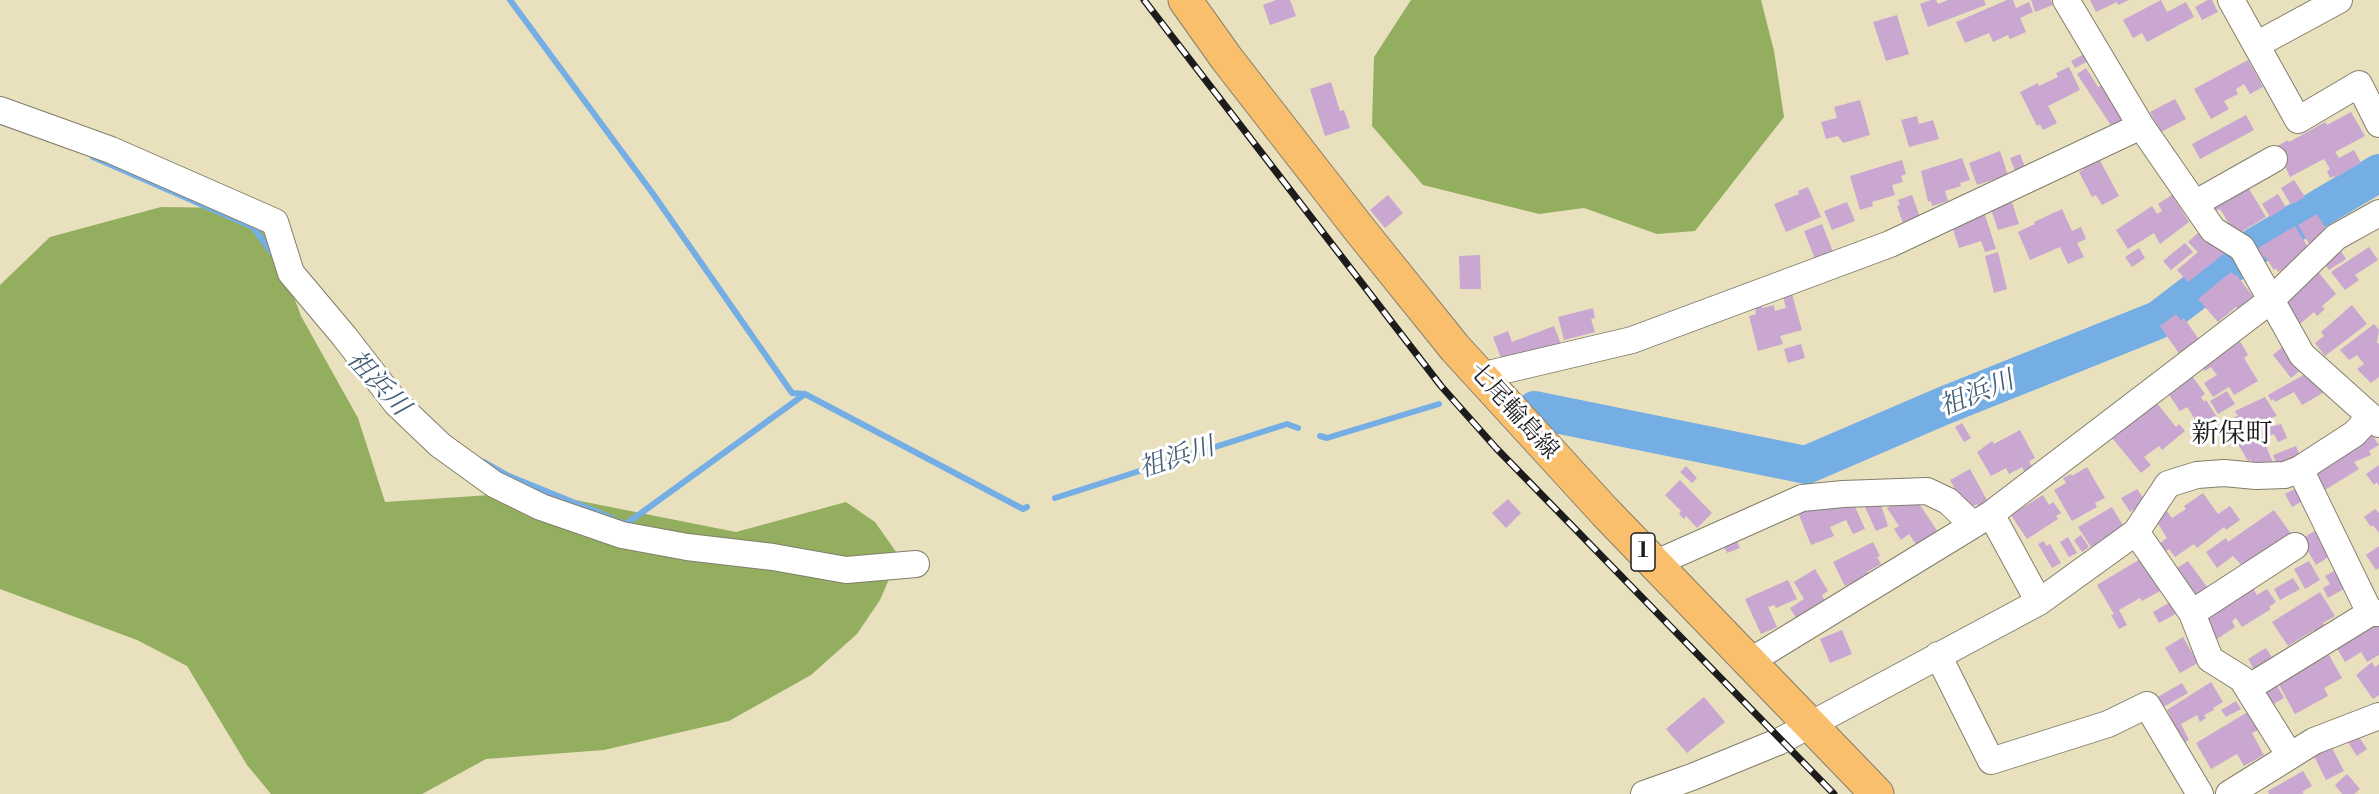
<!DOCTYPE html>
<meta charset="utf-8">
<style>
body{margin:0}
canvas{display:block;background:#e9e0bd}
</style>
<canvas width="2379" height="794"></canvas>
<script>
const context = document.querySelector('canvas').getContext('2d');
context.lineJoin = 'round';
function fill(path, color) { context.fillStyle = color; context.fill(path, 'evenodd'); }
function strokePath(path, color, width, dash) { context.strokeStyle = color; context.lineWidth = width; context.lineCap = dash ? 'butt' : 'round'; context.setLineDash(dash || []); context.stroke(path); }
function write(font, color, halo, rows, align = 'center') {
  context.font = font + ' "Libre Bodoni","Noto Serif JP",serif'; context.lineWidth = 6; context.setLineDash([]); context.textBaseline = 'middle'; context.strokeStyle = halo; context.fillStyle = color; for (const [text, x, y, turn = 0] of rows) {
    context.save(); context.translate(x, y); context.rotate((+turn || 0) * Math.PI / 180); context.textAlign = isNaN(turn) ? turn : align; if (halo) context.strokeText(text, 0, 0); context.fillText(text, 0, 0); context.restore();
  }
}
fill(new Path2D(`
 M1411,0H1761L1774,51L1784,117L1695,231L1657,234L1584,208L1539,214L1423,185L1372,126L1374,57Z
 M161,207L232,208L271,234L301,316L358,418L385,502L535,492L736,532L846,502L875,522L899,556L880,600L857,634L811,675L729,721L604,750L486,759L422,794H271L247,765L187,666L137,640L0,589V285L50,237Z`), '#94ae60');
strokePath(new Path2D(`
 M510,0L651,191L792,393L805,394L1023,509L1027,507
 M93,157L253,227L275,257
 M1320,436L1327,438L1439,404
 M484,462L509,476L612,518
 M1055,498L1287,424L1298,428
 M621,522L626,524L805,394`), '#74aee5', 6);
strokePath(new Path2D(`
 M1535,410L1806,465L1943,406L2158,320L2251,249L2379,173`), '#74aee5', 38);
fill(new Path2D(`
 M1276,0H1290L1296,16L1270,25L1263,5Z
 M1931,0H1936L1938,4L1948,0H1984L1986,5L1928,27L1920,4Z
 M2007,0H2013L2016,8L2029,2L2033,12L2020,18L2026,32L2010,39L2008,35L1993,42L1989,33L1965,43L1956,22Z
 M2031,0H2051L2053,5L2035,12Z
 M2090,0H2129L2118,5L2117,2L2096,12Z
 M2161,0L2167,12L2186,2L2194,17L2147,42L2142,33L2133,38L2123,20Z
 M2208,0H2212L2218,12L2202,20L2195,7Z
 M1897,15L1909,54L1886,61L1873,22Z
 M2086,53L2090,60L2075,68L2071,61Z
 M2248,60L2263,87L2250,94L2244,84L2236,89L2238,94L2224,101L2229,109L2211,119L2194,89Z
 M2069,67L2080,90L2048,106L2057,123L2043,130L2040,124L2037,126L2020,92L2038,83L2039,86L2058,77L2056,73Z
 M2086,68L2098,87L2107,82L2129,115L2112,127L2077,74Z
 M1331,82L1340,111L1344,110L1350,128L1325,136L1310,89Z
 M2175,99L2186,119L2161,132L2150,112Z
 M1860,100L1870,135L1843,143L1838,136L1826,139L1821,122L1837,118L1834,107Z
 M2351,112L2365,136L2335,152L2339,158L2354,150L2361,163L2335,178L2334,176L2330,178L2327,171L2330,169L2324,159L2290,177L2276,147L2288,140L2289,142L2325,122L2327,125Z
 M2246,115L2254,130L2200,159L2192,144Z
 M1917,116L1919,124L1933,120L1939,139L1909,147L1901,120Z
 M2000,151L2008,175L1977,185L1969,163Z
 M2020,154L2025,167L2015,171L2010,158Z
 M2097,155L2119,196L2102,205L2096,195L2092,197L2079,172L2083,170L2080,164Z
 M1962,158L1970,180L1960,183L1961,186L1945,191L1948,201L1932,206L1931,201L1928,202L1921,171Z
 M1902,160L1906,174L1901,176L1903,182L1892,185L1895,195L1872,202L1873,206L1860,210L1850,176Z
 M2294,180L2305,197L2291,205L2281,188Z
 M1808,187L1821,217L1786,232L1774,204L1799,194L1798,191Z
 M2248,187L2266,217L2236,235L2220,209L2216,211L2212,205Z
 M2278,194L2286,207L2270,217L2262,204Z
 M1388,195L1403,213L1385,228L1370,210Z
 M1912,195L1920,217L1903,223L1897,206L1900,205L1898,200Z
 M2172,195L2189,222L2160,244L2154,233L2128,249L2116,230L2152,206L2157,214L2162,211L2158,204Z
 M1847,202L1855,221L1832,230L1824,211Z
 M2012,202L2019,224L1998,230L1991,209Z
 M2062,209L2072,231L2081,227L2086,239L2077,243L2084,257L2068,264L2060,247L2030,260L2018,232L2035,224L2034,222Z
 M1984,212L1996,249L1985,252L1981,241L1959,248L1951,223Z
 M2317,214L2330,236L2311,247L2298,225Z
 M1822,224L1833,252L1815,259L1804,231Z
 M2295,226L2311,252L2278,272L2276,268L2274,270L2265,256L2260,259L2255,250Z
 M2198,233L2207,243L2212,238L2225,253L2188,282L2177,270L2198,252L2188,242Z
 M2185,243L2193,252L2171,270L2163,261Z
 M2369,247L2378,260L2355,275L2359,280L2345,290L2331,272Z
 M2139,248L2145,258L2132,267L2125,257Z
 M2339,248L2346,259L2329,270L2321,259Z
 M1998,252L2007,289L1994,293L1985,256Z
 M1480,255L1481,289H1460L1459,256Z
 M2315,268L2336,294L2322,306L2325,309L2317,316L2314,312L2300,324L2282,303Z
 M2231,272L2235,276L2236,274L2254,298L2239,310L2236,307L2218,322L2198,299Z
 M1792,294L1802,330L1780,336L1783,344L1758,351L1749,316L1756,314L1755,308L1762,306V308L1774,305L1775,311L1786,308L1783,297Z
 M2352,305L2367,324L2325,356L2315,343L2324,336L2321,332Z
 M1593,308L1595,318L1591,319L1595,332L1564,340L1558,317Z
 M2176,314L2181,320L2184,318L2200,341L2180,355L2160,326Z
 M2374,324L2379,330L2377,342L2379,344V377L2371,383L2357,369L2364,364L2357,355L2349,360L2340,350Z
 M1554,326L1561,344L1504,366L1493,337L1508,331L1512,342Z
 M2237,336L2248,355L2244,358L2258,381L2234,395L2229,387L2213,397L2204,383L2217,375L2211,367L2205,371L2199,362Z
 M2288,342L2307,365L2291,378L2273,355Z
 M1801,344L1805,358L1788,363L1784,349Z
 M2314,369L2326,391L2302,405L2294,392L2275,402L2274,399L2271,401L2268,395Z
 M2190,373L2205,394L2201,397L2204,402L2206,400L2217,417L2213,419L2215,423L2203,431L2187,407L2180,411L2165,389Z
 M2227,391L2235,404L2218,414L2210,401Z
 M2265,397L2277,416L2271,418L2274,426L2281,424L2287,438L2278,442L2274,434L2263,439L2275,467L2256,470L2251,460L2248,461L2238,444L2230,419L2238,416L2235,411Z
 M2156,402L2176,427L2179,424L2185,431L2162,450L2159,446L2144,457L2151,465L2141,473L2112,438Z
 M1962,423L1971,438L1964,442L1955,427Z
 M2020,430L2035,458L2029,461L2033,468L2025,473L2022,467L2009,474L2006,468L1991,476L1977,452L1992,441L1994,444Z
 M2371,433L2379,445L2369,451L2371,455L2354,462L2359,469L2320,493L2307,473Z
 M2296,446L2302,461L2279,470L2273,455Z
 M2379,465V486L2377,482L2374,485L2366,474Z
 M1686,466L1697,478L1692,483L1680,472Z
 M2087,467L2105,498L2095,503L2097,507L2072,521L2054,490L2066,483L2063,478L2071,474L2072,476Z
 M1970,469L1988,502L1979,508L1977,504L1967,510L1950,480Z
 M1680,480L1712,513L1697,528L1686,516L1684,519L1679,514L1681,511L1665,495Z
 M2300,486L2306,499L2292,507L2285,494Z
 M2137,489L2146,502L2130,512L2121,498Z
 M2203,493L2218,514L2230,506L2240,520L2226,530L2224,527L2197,548L2194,544L2175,557L2169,549L2166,551L2160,543L2167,538L2155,519L2167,511L2172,518L2186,509L2184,506Z
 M2043,495L2049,505L2053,502L2061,513L2056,516L2058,519L2027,539L2011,515Z
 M1914,496L1940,535L1919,549L1909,534L1901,540L1894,529L1899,526L1887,508L1901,498Z
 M1508,499L1521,513L1506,528L1492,513Z
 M1879,499L1888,526L1876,531L1864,505Z
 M1852,500L1865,529L1853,534L1846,520L1830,527L1834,536L1811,545L1797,510Z
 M2112,507L2124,527L2091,547L2078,527Z
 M2375,509L2379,513V533L2373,525L2371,527L2364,517Z
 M2274,510L2292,535L2247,571L2233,556L2217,568L2206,552L2226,538L2228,542Z
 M2320,528L2335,553L2316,565L2301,539Z
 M2081,535L2089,547L2082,552L2074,540Z
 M1735,537L1740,548L1727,553L1722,543Z
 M2068,537L2077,553L2069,557L2060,542Z
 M2044,541L2046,546L2050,544L2061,563L2052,568L2038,544Z
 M1873,542L1880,556L1877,557L1881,564L1867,572L1868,575L1845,586L1833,562Z
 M2379,546V568L2376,570L2366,555Z
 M2142,558L2160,591L2142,601L2140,598L2119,610L2127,625L2119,629L2111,615L2114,614L2097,585Z
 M2188,561L2210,591L2194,601L2174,570Z
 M2309,561L2320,580L2305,589L2294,569Z
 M2339,568L2349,586L2328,598L2323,588L2330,584L2325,576Z
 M1815,569L1828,591L1822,595L1828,606L1799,623L1790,608L1804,599L1794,582Z
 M2293,578L2300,589L2280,600L2274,589Z
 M1788,580L1797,599L1776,608L1774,605L1768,607L1777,627L1761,634L1745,599Z
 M2251,585L2257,595L2267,589L2276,602L2269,607L2271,609L2242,627L2236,618L2232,621L2235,627L2217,639L2204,618Z
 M2320,592L2335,616L2323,623L2326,628L2316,634L2314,630L2288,646L2272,622Z
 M2172,601L2179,612L2159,623L2153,612Z
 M2376,621L2379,626V655L2367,662L2361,652L2345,662L2335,645Z
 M1842,630L1852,654L1830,663L1820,639Z
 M2183,637L2198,663L2180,673L2165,648Z
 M2266,648L2276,664L2257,675L2248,659Z
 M2329,655L2342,678L2324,688L2328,696L2295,714L2278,683Z
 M2372,662L2375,667L2379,664V695L2373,699L2356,675Z
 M2211,682L2223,702L2213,708L2214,710L2204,715L2206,718L2200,722L2197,715L2181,724L2189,740L2179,745L2164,721L2171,717L2167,710Z
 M2182,683L2188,693L2160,709L2154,699Z
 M2276,684L2284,698L2272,705L2265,690Z
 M1704,697L1725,722L1687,753L1666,729Z
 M2236,701L2241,709L2226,717L2221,710Z
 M2251,710L2262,728L2252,733L2264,755L2244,766L2237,754L2211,769L2196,743Z
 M2357,734L2367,749L2357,756L2347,741Z
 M2330,744L2344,771L2326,780L2314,756Z
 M2303,771L2312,786L2302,792L2304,794H2269L2268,791Z
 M2347,774L2360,789L2354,794H2342L2335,785Z`), '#c9a7d1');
const minor = new Path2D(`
 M2066,0L2141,126L2213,230L2242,248L2302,355L2379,424
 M2231,0L2298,120L2359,84L2379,124
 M2256,45L2339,0
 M0,110L111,150L275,222L291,273L344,336L396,403L440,445L494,484L541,507L622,535L687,547L773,557L846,570L916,564
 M2196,203L2274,159
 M1480,376L1632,340L1890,244L2141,126
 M2300,469L2370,613
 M1991,514L2039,602
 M2136,532L2192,613L2210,659L2242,679L2290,756
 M1654,564L1802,498L1843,494L1927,491L1948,501L1973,525
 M2192,613L2295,546
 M1938,655L1991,761L2108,724L2147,705L2200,794
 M1749,662L1991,514L2271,300L2336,237L2379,213
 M2248,688L2370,613H2379
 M1644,794L1692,777L1780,741L2039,602L2136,532L2168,484L2197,475L2224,473L2256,476L2285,475L2300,469L2354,434L2370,417
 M2229,794L2314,741L2379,716`);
const major = new Path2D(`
 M1185,0L1227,59L1360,230L1455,348L1605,512L1877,794`);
strokePath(minor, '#827e6c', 28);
strokePath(major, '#827e6c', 35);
strokePath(minor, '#fff', 26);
strokePath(major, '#f9bf6d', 33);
const rail = new Path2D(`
 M1144,0L1441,386L1496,448L1834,794`);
strokePath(rail, '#1c1c1c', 7);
strokePath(rail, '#fff', 4.5, [14]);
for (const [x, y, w] of [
 [1643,552,24]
]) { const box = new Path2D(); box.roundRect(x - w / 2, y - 19, w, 38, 4.5); context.fillStyle = '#fff'; context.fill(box); strokePath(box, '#1c1c1c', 1.5); }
write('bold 22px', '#1c1c1c', null, [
 ["1",1643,552]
]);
write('24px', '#1c1c1c', '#fff', [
 ["七尾輪島線",1513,412,48]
]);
write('italic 26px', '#445e76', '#fff', [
 ["祖浜川",377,384,47],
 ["祖浜川",1977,395,-22],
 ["祖浜川",1177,459,-18]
]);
write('27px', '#1c1c1c', '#fff', [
 ["新保町",2232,436]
]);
</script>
